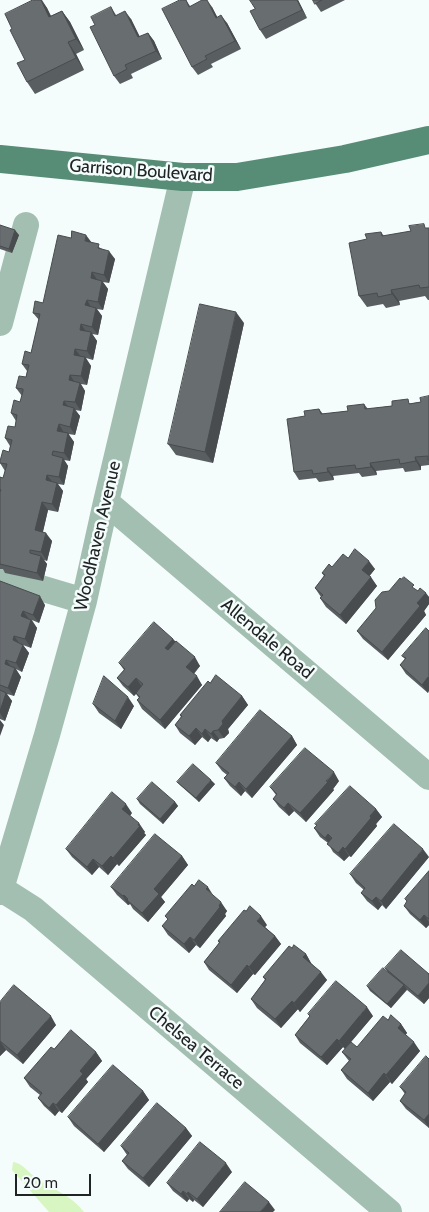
<!DOCTYPE html>
<style>
body{margin:0}
#map{position:relative;width:429px;height:1212px;overflow:hidden;background:#f5fcfc;font-family:Cabin,sans-serif}
canvas{display:block}
.scale{position:absolute;left:15px;top:1174px;width:76px;height:22px;box-sizing:border-box;border:2px solid #212424;border-top:0;padding-left:6px;font-size:15px;line-height:18px;white-space:nowrap;color:#212424;-webkit-text-stroke:4px #f5fcfc;paint-order:stroke}
</style>
<div id="map">
<canvas width="429" height="1212"></canvas>
<div class="scale">20 m</div>
</div>
<script>
const context = document.querySelector('canvas').getContext('2d');
context.lineJoin = 'round';
function fill(path, color) { context.fillStyle = color; context.fill(path, 'evenodd'); }
function strokePath(path, color, width, dash) { context.strokeStyle = color; context.lineWidth = width; context.lineCap = dash ? 'butt' : 'round'; context.setLineDash(dash || []); context.stroke(path); }
function write(font, color, halo, rows, align = 'center') {
  context.font = font + ' Cabin,sans-serif'; context.lineWidth = 5; context.setLineDash([]); context.textBaseline = 'middle'; context.strokeStyle = halo; context.fillStyle = color; for (const [text, x, y, turn = 0] of rows) {
    context.save(); context.translate(x, y); context.rotate((+turn || 0) * Math.PI / 180); context.textAlign = isNaN(turn) ? turn : align; if (halo) context.strokeText(text, 0, 0); context.fillText(text, 0, 0); context.restore();
  }
}
fill(new Path2D(`
 M13,1162C22,1163 28,1172 35,1177C53,1190 70,1194 84,1212H49L12,1170Z`), '#d7f6c1');
strokePath(new Path2D(`
 M0,323L26,225
 M106,502L429,777
 M0,576L84,601
 M0,888L33,909L389,1212
 M0,892L47,735L84,601L106,502L183,177`), '#a3bfb2', 26);
strokePath(new Path2D(`
 M0,159L183,177H237L345,159L429,140`), '#578d76', 28);
fill(new Path2D(`
 M33,0H42L47,8L51,16L62,11L70,22L84,50L76,54L84,70L35,94L27,82L25,60L12,29Z
 M186,0L190,6L212,7L217,17L227,23L241,49L211,64L213,67L198,75L192,67Z
 M298,0L307,18L266,39L260,30Z
 M313,0H345L321,12Z
 M111,7L116,15L131,19L140,37L148,33L154,41L162,59L131,74L133,78L120,84L114,76L95,25Z
 M0,225L19,235L12,253L0,249Z
 M429,228V300H428L425,296L399,301L400,305L386,308L383,304L367,307L359,296L367,239L381,232L384,236Z
 M92,243L102,249L115,259L109,283L103,282L108,289L103,310L97,309L102,316L98,335L92,334L97,341L93,360L86,358L91,366L87,385L81,384L85,391L81,411L75,410L80,416L75,435L68,434L74,442L70,461L64,460L68,466L64,485L58,484L63,491L58,512L48,510L43,532L52,541L47,561L44,560L47,564L43,581L5,573L3,569H0V477L3,478L5,471L0,463V461L9,452L10,446L5,438L15,427L16,421L11,413L20,402L22,396L16,388L26,377L27,371L22,364L31,353L39,320L33,313L43,303Z
 M244,323L213,463L176,455L168,444Z
 M429,396V465L421,466V470L405,472L403,468L376,471L377,475L362,477L359,473L333,476L334,480L319,482L316,478L299,480L294,472L305,416L319,409L323,414L348,411L364,404L368,409L421,402Z
 M348,558L375,569L369,576L377,586L346,624L326,607L320,598L321,597L315,588L324,576L322,573Z
 M0,581L45,605L39,623L32,620L37,628L31,648L23,645L29,653L22,672L16,669L21,677L14,696L7,694L12,701L5,721L0,719Z
 M418,591L429,597V604L424,611L426,615L388,660L363,639L357,631Z
 M426,628L428,693L406,674L400,665L405,659L402,656Z
 M173,639L200,666L194,674L202,685L165,729L142,709L137,700L139,698L136,694L134,696L123,686L117,678L124,670L119,663Z
 M210,683L242,696L248,705L228,729L229,733L224,738L219,739L217,742L211,738L208,742L202,737L195,745L180,733L175,725L181,717L180,715Z
 M93,704L134,706L121,729L99,713Z
 M292,736L297,745L252,798L245,791L241,796L230,786L224,778L227,775L222,771L216,763Z
 M339,781L333,789L334,790L306,822L294,811L289,816L279,807L273,799L276,795L270,787Z
 M177,782L215,784L199,802L181,786Z
 M137,799L175,802L178,806L163,824L140,804Z
 M376,809L382,817L376,824L377,826L351,857L349,856L344,861L333,852L328,843L320,837L314,828Z
 M132,813L130,816L145,832L144,833L146,835L119,866L117,864L108,875L99,867L92,875L72,857L66,849Z
 M182,856L188,865L161,897L165,902L148,922L133,909L130,904L128,905L117,895L111,887Z
 M429,857L386,909L382,905L378,910L367,901L361,893L364,890L356,883L350,874Z
 M429,871V925L426,928L410,914L404,906L407,902L405,899Z
 M194,886L213,895L227,911L225,914L226,916L200,948L196,945L189,953L168,935L162,926L168,920L165,916Z
 M267,925L265,927L275,936L281,944L255,975L253,974L237,993L209,970L204,962L219,943L218,941Z
 M292,948L306,954L311,963L327,980L300,1012L298,1009L281,1028L257,1008L251,999L265,980L263,977Z
 M385,968L429,974V998L424,1004L407,990L391,1008L370,991L367,986L388,972Z
 M0,1002L56,1025L23,1064L6,1050L0,1056Z
 M308,1014L373,1016L345,1049L343,1047L327,1065L300,1043L295,1035L310,1016Z
 M388,1020L401,1024L407,1033L405,1035L420,1051L392,1084L390,1082L373,1101L347,1079L341,1070L349,1061L342,1052L357,1047Z
 M54,1049L96,1052L102,1061L86,1079L88,1082L62,1113L59,1111L55,1116L44,1106L38,1098L40,1095L30,1087L24,1078Z
 M429,1059V1128L406,1109L400,1101L405,1094L400,1087Z
 M143,1091L149,1100L104,1152L74,1126L68,1117Z
 M186,1128L192,1136L149,1187L128,1169L122,1161L127,1155L121,1146Z
 M232,1172L203,1207L194,1200L193,1202L189,1199L187,1202L173,1191L167,1183Z`), '#595e60');
fill(new Path2D(`
 M41,0L47,8L57,29L49,17Z
 M207,0L212,7L222,26L216,18Z
 M297,0H298L307,18L302,10Z
 M62,11L70,22L84,50L76,39Z
 M125,11L131,19L144,46L138,37Z
 M221,15L227,23L241,49L235,41Z
 M148,33L154,41L162,59L156,51Z
 M68,42L76,54L84,70L76,58Z
 M15,230L19,235L12,253L9,249Z
 M86,235L92,243L85,241Z
 M109,251L115,259L109,283L104,275Z
 M92,272L98,281L91,278Z
 M102,281L108,289L103,310L98,302Z
 M391,290L399,301L400,305L392,294Z
 M87,300L92,309L85,305Z
 M96,308L102,316L98,335L92,327Z
 M236,312L244,323L213,463L205,452Z
 M81,324L87,333L80,330Z
 M91,332L97,341L93,360L87,351Z
 M75,349L81,357L74,355Z
 M85,357L91,366L87,385L81,376Z
 M70,375L76,384L69,380Z
 M80,383L85,391L81,411L75,402Z
 M64,401L70,409L63,405Z
 M74,408L80,416L75,435L70,427Z
 M59,424L64,433L57,431Z
 M68,433L74,442L70,461L64,453Z
 M415,457L421,466V470L416,461Z
 M63,458L68,466L64,485L59,477Z
 M370,463L376,471L377,475L371,467Z
 M327,468L333,476L334,480L328,472Z
 M47,475L53,483L46,480Z
 M57,483L63,491L58,512L52,504Z
 M42,502L48,510L41,539L35,530Z
 M46,533L52,541L47,561L41,552Z
 M41,556L47,564L43,581L37,573Z
 M369,561L375,569L368,578L362,570Z
 M371,577L377,586L346,624L340,615Z
 M426,593L429,597V604L424,611L426,615L388,660L382,652L417,603Z
 M40,596L45,605L39,623L33,615Z
 M23,611L29,619L21,616Z
 M31,620L37,628L31,648L25,639Z
 M14,636L20,644L13,640Z
 M173,639L179,647L171,656L165,648Z
 M23,645L29,653L22,672L16,663Z
 M195,657L200,666L192,675L186,667Z
 M6,660L12,668L5,664Z
 M15,668L21,677L14,696L8,688Z
 M197,676L202,685L165,729L160,720Z
 M428,677L429,678V691L428,693L422,685Z
 M136,678L142,687L134,696L128,687Z
 M6,693L12,701L5,721L0,713V711Z
 M242,696L248,705L228,729L229,733L224,738L218,730L222,721Z
 M128,697L134,706L121,729L115,721Z
 M0,720L4,725L0,736Z
 M196,728L202,737L195,745L189,736Z
 M205,729L211,738L208,742L202,734Z
 M213,731L219,739L217,742L211,734Z
 M292,736L297,745L252,798L246,789Z
 M334,772L339,781L333,789L334,790L306,822L300,813Z
 M211,780L215,784L199,802L196,798Z
 M239,782L245,791L241,796L235,787Z
 M175,802L178,806L163,824L160,819Z
 M288,803L294,811L289,816L284,808Z
 M126,804L132,813L128,818L122,809Z
 M376,809L382,817L376,824L377,826L351,857L345,849Z
 M139,823L145,832L144,833L146,835L119,866L113,858Z
 M328,834L334,843L331,846L325,838Z
 M343,847L349,856L344,861L338,853Z
 M423,849L429,857L386,909L381,901Z
 M111,856L117,864L108,875L102,866Z
 M182,856L188,865L161,897L165,902L148,922L142,913L154,889Z
 M93,859L99,867L92,875L87,867Z
 M208,887L213,895L206,889Z
 M124,895L130,904L128,905L123,896Z
 M376,897L382,905L378,910L372,901Z
 M221,902L227,911L225,914L226,916L200,948L194,940Z
 M424,915L429,922V925L426,928L420,920Z
 M261,916L267,925L263,929L257,921Z
 M275,936L281,944L255,975L249,967Z
 M190,937L196,945L189,953L184,944Z
 M306,954L311,963L309,965L303,957Z
 M247,965L253,974L237,993L231,985Z
 M321,972L327,980L300,1012L294,1003Z
 M429,983V998L424,1004L418,996Z
 M404,985L407,989L391,1008L387,1004Z
 M292,1001L298,1009L281,1028L275,1019Z
 M367,1007L373,1016L345,1049L339,1041Z
 M51,1016L56,1025L23,1064L17,1055Z
 M401,1024L407,1033L404,1037L398,1028Z
 M337,1039L343,1047L327,1065L321,1057Z
 M0,1041L6,1050L0,1056Z
 M414,1042L420,1051L392,1084L386,1075Z
 M96,1052L102,1061L86,1079L88,1082L62,1113L56,1105L80,1071Z
 M384,1073L390,1082L373,1101L368,1093Z
 M143,1091L149,1100L104,1152L98,1144Z
 M53,1103L59,1111L55,1116L49,1108Z
 M429,1114V1128L424,1120Z
 M186,1128L192,1136L149,1187L143,1178Z
 M226,1163L232,1172L203,1207L197,1199Z
 M183,1191L189,1199L187,1202L181,1194Z
 M188,1192L194,1200L193,1202L187,1194Z
 M269,1202L275,1210L273,1212H260Z`), '#494c4e');
const building = new Path2D(`
 M33,0H41L49,17L62,11L76,39L68,42L76,58L27,82L17,63L25,60L10,30L12,29L5,14Z
 M180,0H186L189,7L202,0H207L216,18L221,15L235,41L205,56L207,59L192,67L162,9Z
 M250,0H297L302,10L260,30L250,11L255,9Z
 M313,0H322L315,4Z
 M111,7L115,16L125,11L138,37L148,33L156,51L125,65L127,69L114,76L90,27L95,25L91,17Z
 M424,224L425,228H429V287L420,288L419,285L391,290L392,294L378,297L377,293L359,296L349,243L367,239L365,234L381,232L382,236L411,231L409,226Z
 M0,225L15,230L9,249L0,246Z
 M72,231L86,235L85,241L99,244L98,248L109,251L104,275L92,272L91,278L102,281L98,302L87,300L85,305L96,308L92,327L81,324L80,330L91,332L87,351L75,349L74,355L85,357L81,376L70,375L69,380L80,383L75,402L64,401L63,405L74,408L70,427L59,424L57,431L68,433L64,453L53,451L52,455L63,458L59,477L47,475L46,480L57,483L52,504L42,502L35,530L46,533L41,552L30,550V553L41,556L37,573L0,564V492L1,490L0,489V477L3,478L7,464L0,463V461L3,450L9,452L12,440L5,438L8,426L15,427L17,415L11,413L14,400L20,402L23,391V389L16,388L19,376L26,377L29,365L22,364L25,351L31,353L40,314L33,313L35,301L43,303L58,235L71,238Z
 M200,304L236,312L205,452L168,444Z
 M429,396V460H428V456L415,457L416,461L400,464L399,459L370,463L371,467L356,469L355,465L327,468L328,472L313,474L312,470L294,472L287,419L305,416L304,411L319,409L321,414L348,411L347,406L364,404L365,409L392,406V401L408,399L409,404L421,402L420,398Z
 M355,549L369,561L362,570L371,577L340,615L320,598L323,595L315,588L325,575L322,573L329,564L332,567L343,554L348,558Z
 M404,577L414,585L412,587L418,591L420,588L426,593L417,603L420,606L382,652L357,631L376,608L375,600L382,592L389,591L400,578L401,579Z
 M0,581L40,596L33,615L23,611L21,616L31,620L25,639L14,636L13,640L23,645L16,663L6,660L5,664L15,668L8,688L0,685Z
 M154,622L173,639L165,648L168,650L176,641L195,657L186,667L197,676L160,720L137,700L140,697L136,693L143,684L136,678L128,687L117,678L125,669L119,663Z
 M426,628L429,631V678L428,677L422,685L400,665L406,658L402,656Z
 M216,675L242,696L222,721L223,724L218,730L213,731L211,734L205,729L202,734L196,728L189,736L175,725L182,716L180,715L208,681L210,683Z
 M104,676L128,697L115,721L93,704Z
 M0,690L6,693L0,711Z
 M260,710L292,736L246,789L239,782L235,787L224,778L229,773L216,763Z
 M305,748L334,772L326,781L328,782L300,813L288,803L284,808L273,799L277,794L270,787Z
 M193,764L211,780L196,798L177,782Z
 M152,782L175,802L160,819L137,799Z
 M350,786L376,809L370,816L371,818L345,849L343,847L338,853L327,844L332,838L328,834L325,838L314,828L317,825L315,824Z
 M112,792L126,804L122,809L139,823L138,825L140,826L113,858L111,856L102,866L93,859L87,867L66,849Z
 M394,824L423,849L381,901L376,897L372,901L361,893L365,888L350,874Z
 M155,834L182,856L154,889L159,894L142,913L127,900L128,899L124,895L123,896L111,887Z
 M429,871V919L424,915L420,920L404,906L407,901L405,899Z
 M199,880L208,887L206,889L221,902L219,906L220,907L194,940L190,937L184,944L162,926L168,919L165,916L192,884L194,886Z
 M250,906L261,916L257,921L275,936L249,967L247,965L231,985L204,962L220,942L218,941L244,910L246,911Z
 M294,945L306,954L303,957L321,972L294,1003L292,1001L275,1019L251,999L266,979L263,977L289,946L292,948Z
 M401,950L429,974V983L418,996L385,968Z
 M383,968L404,985L387,1004L367,986Z
 M336,981L367,1007L339,1041L337,1039L321,1057L295,1035L310,1016L308,1014Z
 M14,985L51,1016L17,1055L0,1041V1002Z
 M391,1015L401,1024L398,1028L414,1042L386,1075L384,1073L368,1093L341,1070L351,1059L342,1052L351,1042L357,1047L383,1016L388,1020Z
 M71,1030L96,1052L80,1071L83,1074L56,1105L53,1103L49,1108L38,1098L42,1093L24,1078L51,1047L54,1049Z
 M426,1056L429,1059V1114L424,1120L400,1101L406,1092L400,1087Z
 M113,1065L143,1091L98,1144L68,1117Z
 M157,1103L186,1128L143,1178L122,1161L129,1153L121,1146Z
 M200,1142L226,1163L197,1199L188,1192L187,1194L183,1191L181,1194L167,1183Z
 M245,1182L269,1202L260,1212H220Z`);
fill(building, '#686d70');
strokePath(building, '#494c4e', 1);
write('18px', '#212424', '#f5fcfc', [
 ["Garrison Boulevard",141,171,4],
 ["Woodhaven Avenue",98,536,-77],
 ["Allendale Road",267,639,40],
 ["Chelsea Terrace",196,1048,40]
]);
</script>
